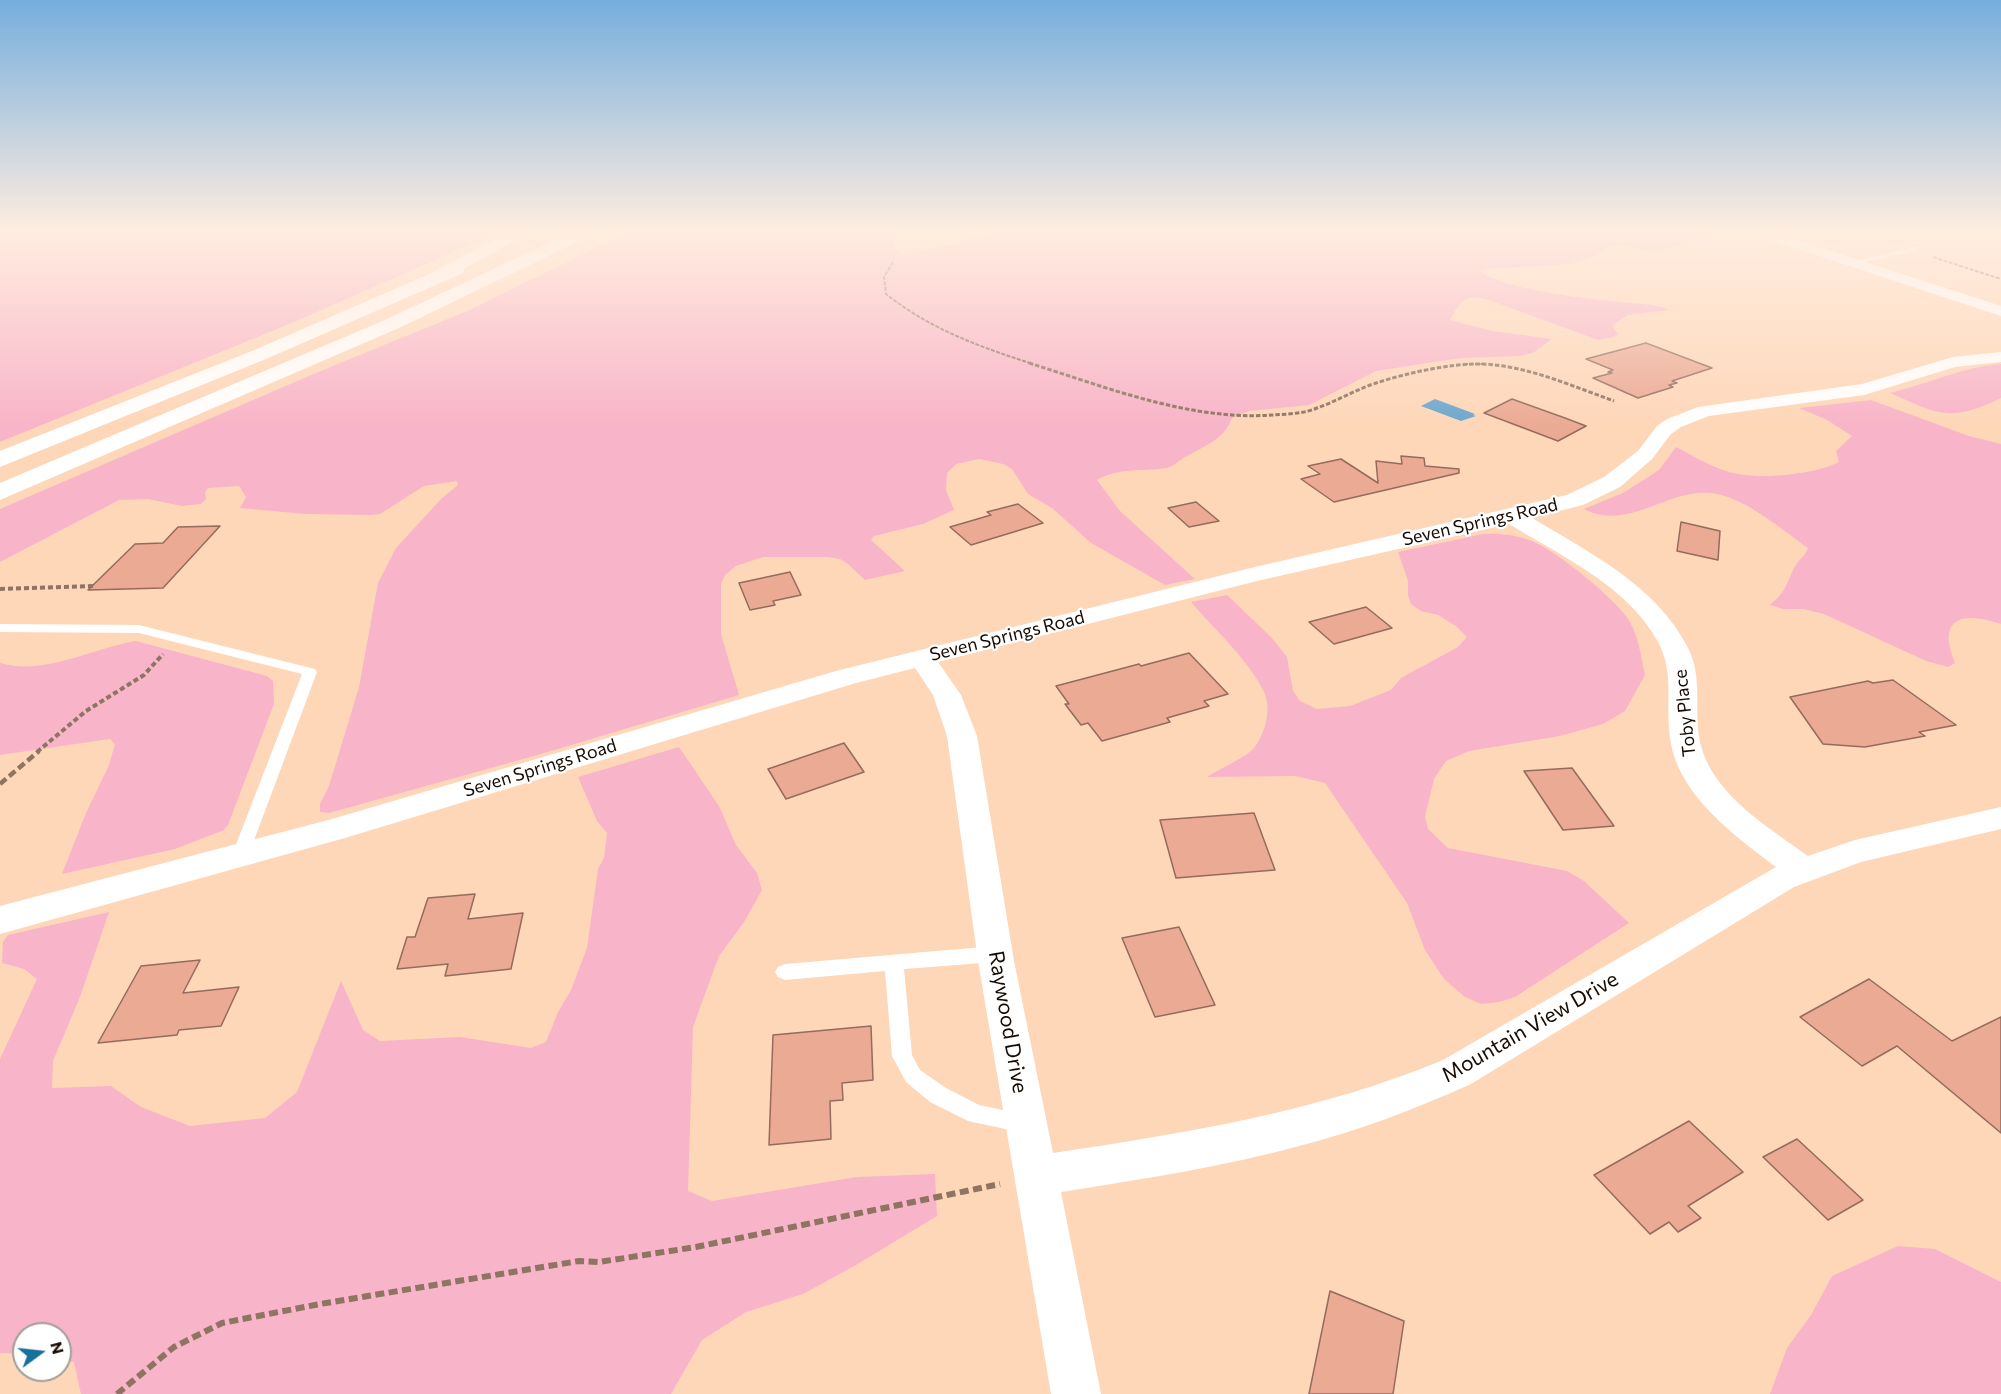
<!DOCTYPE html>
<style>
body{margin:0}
#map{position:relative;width:2001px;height:1394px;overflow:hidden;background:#fed7b9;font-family:Commissioner,sans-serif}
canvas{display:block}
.north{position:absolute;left:12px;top:1322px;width:60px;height:60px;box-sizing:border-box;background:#fff;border:2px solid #a29d9a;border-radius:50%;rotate:75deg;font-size:16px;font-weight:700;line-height:24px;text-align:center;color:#170b03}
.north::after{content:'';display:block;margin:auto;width:21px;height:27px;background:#18709f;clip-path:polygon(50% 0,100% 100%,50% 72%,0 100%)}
</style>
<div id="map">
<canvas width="2001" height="1394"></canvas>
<div class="north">N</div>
</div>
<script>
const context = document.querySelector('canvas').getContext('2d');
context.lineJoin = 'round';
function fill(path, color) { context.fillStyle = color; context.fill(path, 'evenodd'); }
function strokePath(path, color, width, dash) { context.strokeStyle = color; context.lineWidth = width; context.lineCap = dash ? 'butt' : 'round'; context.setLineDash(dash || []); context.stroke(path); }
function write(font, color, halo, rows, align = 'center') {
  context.font = font + ' Commissioner,sans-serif'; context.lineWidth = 4.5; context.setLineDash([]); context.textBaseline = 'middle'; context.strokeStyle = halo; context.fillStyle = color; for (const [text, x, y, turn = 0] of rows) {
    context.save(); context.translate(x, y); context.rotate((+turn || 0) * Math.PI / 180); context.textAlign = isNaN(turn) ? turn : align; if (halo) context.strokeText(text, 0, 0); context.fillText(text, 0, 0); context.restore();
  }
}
fill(new Path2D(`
 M0,231H501L292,323L0,442Z
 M629,231H901L895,237L894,249L902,254L955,244L995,231H1732L1657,252L1625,246L1609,247L1591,258L1571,264L1483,269L1480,271C1499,289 1590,299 1619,302C1636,304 1654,303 1669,310L1628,315L1614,324L1613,328L1618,334L1614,337L1598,340L1489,300C1464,294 1462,299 1450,320L1493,331L1552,339L1533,353L1520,356L1461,358L1376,371L1309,405L1249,411L1232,418C1224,441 1201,447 1182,459C1177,462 1172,467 1166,468C1141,472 1120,467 1097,480L1120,511L1195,579L1165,585L1091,543L1052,508L1028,494L1012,469L1003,464L979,459L956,464L947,473L946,490L954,510L923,524L874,536L871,540L905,571L865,580L848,564L840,559L828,557H763L736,566L725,575L721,584V634L739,695L541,754L329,813L320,812V804L329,786L359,687L378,583L396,548L441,499L458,485L457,481L424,486L380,514L371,515L305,514L240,508L246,497L239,486L208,488L205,492L206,499L201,504L182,506L148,499L119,500L0,562V509L311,375L472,309Z
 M2001,364V398C1950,423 1938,414 1890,393C1927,384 1963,367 2001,364Z
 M1871,400L1969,436L2001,444V624C1963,611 1936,617 1955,663L1948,667L1926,661L1824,614L1803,609H1783L1770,605C1787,590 1785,587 1794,568C1798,559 1804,559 1808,548C1782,530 1748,500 1717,494C1671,484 1630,533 1584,509L1623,493L1659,470L1676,447C1692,455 1709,466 1726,471C1753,481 1814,475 1839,462L1836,451L1852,436L1827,420L1799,408Z
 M1483,534C1500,533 1518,535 1534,542C1556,551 1619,601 1630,622C1639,638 1641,657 1645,675L1625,711L1603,724L1560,736L1469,751L1446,761L1434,779L1425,817L1428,829L1448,848L1567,871L1584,881L1629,923L1515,997L1499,1002L1481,1004L1465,997L1444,979L1425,950L1407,903L1325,783L1295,776L1207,777C1219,769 1245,758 1254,748C1265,734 1272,709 1264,692C1248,659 1215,630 1191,602L1227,595L1271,637L1287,657L1293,691L1300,701L1317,709L1350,706L1391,690L1401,678L1458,647L1467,637L1456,626L1438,615L1421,611L1411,604L1408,595V581L1398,552Z
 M136,641L267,676L273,681L274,704L228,825L224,830L175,849L62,874L86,813L109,765L115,744L110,739L0,755V663C45,676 92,648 136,641Z
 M679,747L719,806L736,845L757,873L762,890L744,922L719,956L693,1027L688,1191L712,1201L857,1177L935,1174L937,1216L856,1265L803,1294L746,1312L702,1340L671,1394H81L74,1362L60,1360V1334H24V1354L0,1353V1059L37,979L24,969L2,963L3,942L8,935L109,912L80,997L53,1061L52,1088L111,1086L141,1107L190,1126L265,1118L297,1092L341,981L363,1030L380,1041L460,1037L531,1048L546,1042L558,1012L571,990L587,948L598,869L604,858L607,833L597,821L578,777Z
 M1898,1246L1935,1249L2001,1282V1394H1770L1787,1348L1811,1315L1832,1276Z`), '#f8b4c8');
fill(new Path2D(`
 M1435,399L1475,414L1473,415L1476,416L1461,421L1421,406Z`), '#6ca6cd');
const building = new Path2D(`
 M1646,343L1712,368L1672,381L1677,383L1669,385L1673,387L1638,398L1593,378L1612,373L1608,372L1613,370L1586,359Z
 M1512,399L1565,418L1586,426L1558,441L1484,413Z
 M1401,456L1424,458L1425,466L1459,469V473L1334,502L1301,479L1320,474L1308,466L1341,459L1378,483L1376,461L1402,464Z
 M1196,502L1219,521L1189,527L1168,508Z
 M1018,504L1043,523L971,545L950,527L991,515L987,512Z
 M1681,522L1720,531L1718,560L1677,551Z
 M220,526L163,588L88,590L135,544L163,543L178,527Z
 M790,572L801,595L773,601L775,605L750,610L739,583Z
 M1366,607L1392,628L1334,644L1309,622Z
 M1189,653L1228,694L1204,701L1209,706L1167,718L1170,722L1102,741L1088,723L1081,725L1065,704H1069L1056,686L1139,664L1141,666Z
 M1893,680L1956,725L1919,732L1925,736L1865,747L1823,744L1790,697L1868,681L1873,683Z
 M844,743L864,772L786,799L768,769Z
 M1572,768L1614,826L1563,830L1524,771Z
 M1254,813L1275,870L1176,878L1160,820Z
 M475,894L468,919L523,913L511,969L445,976L448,964L397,969L407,937H415L428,898Z
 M1179,927L1215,1005L1155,1017L1122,938Z
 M200,960L183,993L239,987L221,1026L179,1030L177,1035L98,1043L141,966Z
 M1869,979L1952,1041L2001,1017V1133L1897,1046L1862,1066L1800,1017Z
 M871,1026L873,1080L842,1083L843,1100L830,1101L831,1139L769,1145L773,1035Z
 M1689,1121L1743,1172L1688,1206L1701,1218L1678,1232L1669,1222L1650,1234L1594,1175Z
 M1797,1139L1863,1200L1828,1220L1763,1157Z
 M1330,1291L1404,1321L1393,1394H1309Z`);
fill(building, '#ebaa94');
strokePath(building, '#956b5d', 1.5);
strokePath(new Path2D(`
 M1933,257L2001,279
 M893,262L884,277L886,294C930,329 980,347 1033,364
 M1464,364H1485`), '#8e7461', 2, [4, 1.5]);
strokePath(new Path2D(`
 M1029,363C1106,387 1190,421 1272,415C1287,414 1303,414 1317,408C1337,401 1355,390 1376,383C1407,373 1451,363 1483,364C1528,366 1572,386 1614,401`), '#8e7461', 3, [4.5, 2]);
strokePath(new Path2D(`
 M0,589L93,586
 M37,752L86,711L144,675L163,654`), '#8e7461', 4, [5, 3]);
strokePath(new Path2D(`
 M0,784L39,751`), '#8e7461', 4.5, [8, 4]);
strokePath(new Path2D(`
 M117,1394L174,1347L222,1323L320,1304L579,1261L599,1262L696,1247L1000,1184`), '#8e7461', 6, [9, 4.5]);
fill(new Path2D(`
 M1764,231H1772L1780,237L1776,239L1766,236Z
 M1915,247H1918V251L1854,264L1850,262Z
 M0,624L139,625L315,669L317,672L247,859L241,861L235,859L232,855L302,674L139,633L0,632Z
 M995,946L1002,949L1005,954L1002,959L995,962L904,969L912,1055L920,1070L946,1088L979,1105L1032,1116L1035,1123L1032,1130L1024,1133L968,1121L930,1102L906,1082L892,1056L885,971L785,980L778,977L775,972L778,967L785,964Z`), '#fff');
fill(new Path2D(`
 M1776,233L2001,306V316L1771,240L1769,237L1771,234Z
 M2001,352V362L1955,367L1864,395L1709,416L1681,427L1671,434L1652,459L1620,487L1583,505L1532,518C1590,553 1656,585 1688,648C1701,673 1696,701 1698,729C1703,789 1764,824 1808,856L1855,840L2001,807V829L1861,862L1794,887L1471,1084C1417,1108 1361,1130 1303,1145C1224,1167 1142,1179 1061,1192L1101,1394H1051L978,961L947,736L933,695L915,668L856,683L345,838L0,934V906L332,819L836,671L1255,567L1567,495L1604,477L1617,467L1638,451L1657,426L1667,419L1698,407L1862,384L1953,357ZM1509,524C1561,556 1628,586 1658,642C1673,669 1667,697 1669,727C1671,790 1730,832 1776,867L1443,1060C1318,1112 1186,1133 1053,1153L1014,961L977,736L961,695L938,662L1257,581Z`), '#fff');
fill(new Path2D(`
 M511,231H533L465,268L463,273L266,359L0,467V451L252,351L427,275Z
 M574,231H596L594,234L399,328L0,500V483L385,320Z`), '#fff');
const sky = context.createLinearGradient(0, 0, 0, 427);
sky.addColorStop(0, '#76aedd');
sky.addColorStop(0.54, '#ffede0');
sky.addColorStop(1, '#ffede000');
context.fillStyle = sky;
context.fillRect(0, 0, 2001, 427);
write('18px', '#170b03', '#fff', [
 ["Seven Springs Road",1480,522,-13],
 ["Seven Springs Road",1007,636,-14],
 ["Toby Place",1685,713,-96],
 ["Seven Springs Road",540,768,-17]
]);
write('21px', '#170b03', '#fff', [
 ["Raywood Drive",1008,1022,80],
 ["Mountain View Drive",1530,1027,-30]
]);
</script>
